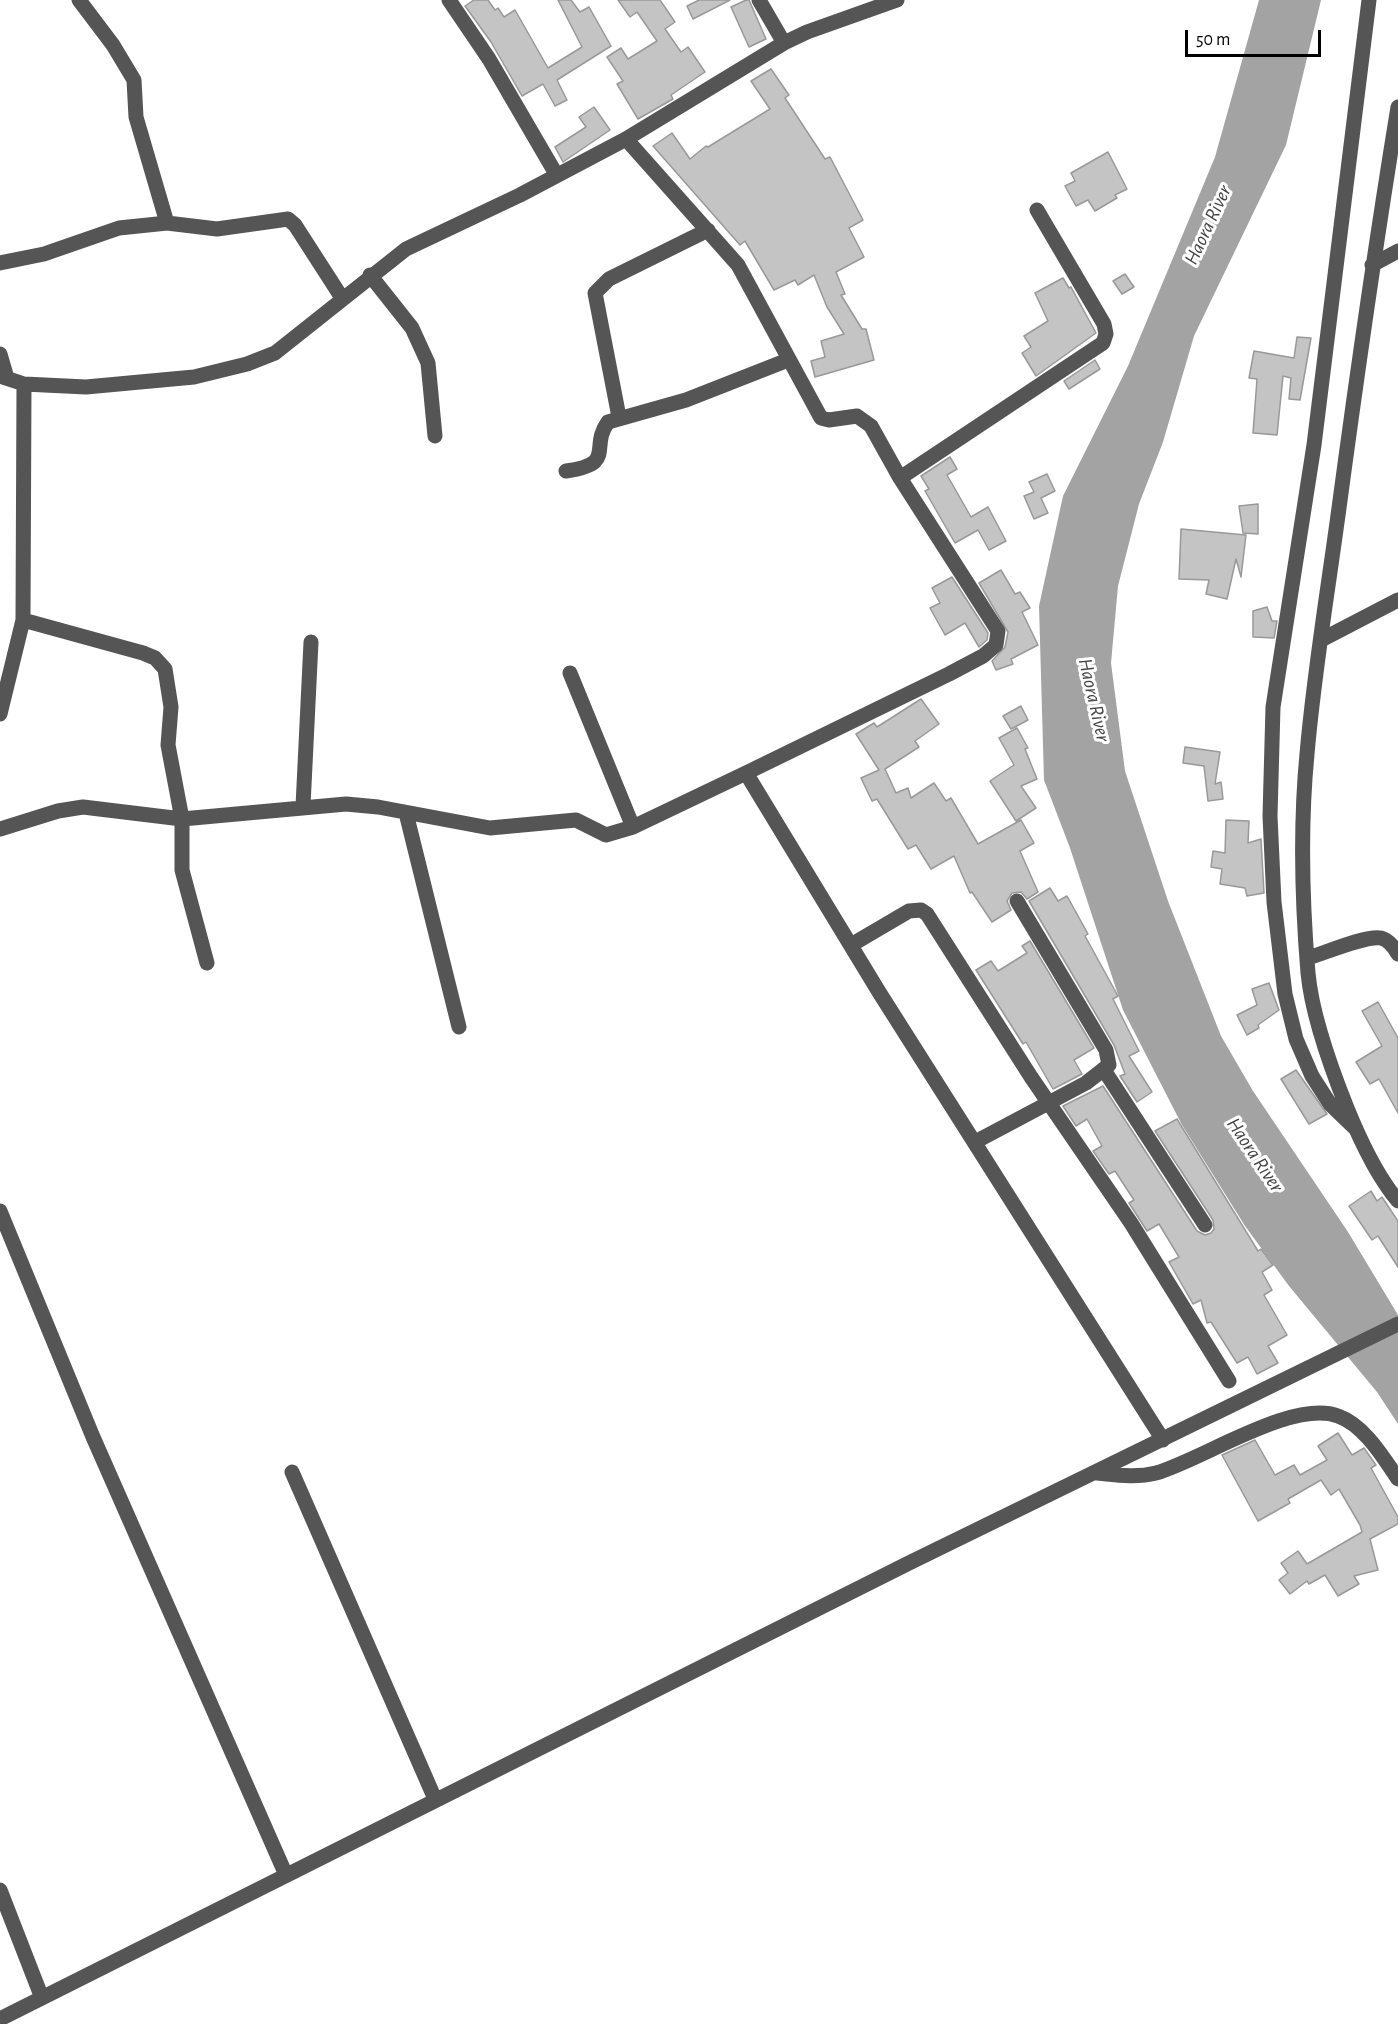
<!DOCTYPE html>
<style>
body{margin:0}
#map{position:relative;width:1398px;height:2024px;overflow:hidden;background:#fff;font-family:"Alegreya Sans",sans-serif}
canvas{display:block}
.scale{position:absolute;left:1185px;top:30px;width:136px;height:27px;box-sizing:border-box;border:3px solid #000;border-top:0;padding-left:8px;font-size:18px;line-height:21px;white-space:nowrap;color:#000;-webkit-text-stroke:4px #fff;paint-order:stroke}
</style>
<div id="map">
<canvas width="1398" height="2024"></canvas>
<div class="scale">50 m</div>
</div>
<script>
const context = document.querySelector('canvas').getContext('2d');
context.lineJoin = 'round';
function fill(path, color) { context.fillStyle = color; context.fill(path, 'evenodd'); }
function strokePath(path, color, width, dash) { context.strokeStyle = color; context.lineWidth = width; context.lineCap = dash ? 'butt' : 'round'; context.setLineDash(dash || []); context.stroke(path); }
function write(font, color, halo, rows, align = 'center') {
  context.font = font + ' "Alegreya Sans",sans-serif'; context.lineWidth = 6; context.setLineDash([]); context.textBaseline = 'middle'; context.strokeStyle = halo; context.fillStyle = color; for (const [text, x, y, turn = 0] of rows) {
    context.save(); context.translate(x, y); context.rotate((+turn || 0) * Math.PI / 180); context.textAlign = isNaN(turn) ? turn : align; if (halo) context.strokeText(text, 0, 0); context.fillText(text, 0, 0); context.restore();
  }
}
fill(new Path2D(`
 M1259,0H1321L1286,145L1194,336L1163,442L1139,504L1118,586L1111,663L1125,771L1168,901L1221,1036L1253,1091L1348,1232L1398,1315V1424L1377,1392L1289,1286L1245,1226L1182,1125L1123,1010L1070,848L1044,780L1039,606L1063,496L1128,366L1215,157Z`), '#a3a3a3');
const building = new Path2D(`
 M474,0H488L495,10L498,8L504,17L515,10L548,68L582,47L558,0H571L580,12L589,7L611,46L557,80L567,100L555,106L543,84L522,96L491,42L465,6Z
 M618,0H660L675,22L665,29L681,52L688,47L705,72L671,95L673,99L638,119L617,84L623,81L607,57L621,48L628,59L657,41L637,12L630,17Z
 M699,0H730L693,19L687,6Z
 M746,0H749L766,39L749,47L731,7Z
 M771,69L789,95L785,98L825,159L830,157L863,220L849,228L864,257L836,272L845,294L841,295L862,329H866L874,360L815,377L811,361L825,357L821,341L844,334L827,307L814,275L798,285L795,280L774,290L745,241L740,245L653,146L672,133L690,159L706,146L708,147L770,109L751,81Z
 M594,107L610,130L563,162L555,147L586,127L579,117Z
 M1108,152L1127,189L1115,195L1117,198L1095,211L1088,200L1076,206L1065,186L1075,181L1071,173Z
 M1125,274L1134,287L1122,294L1113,281Z
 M1063,278L1069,288L1071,287L1096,333L1036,376L1022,353L1031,347L1024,336L1048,321L1035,293Z
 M1297,337L1311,338L1300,400L1289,399L1291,378L1283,376L1277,435L1253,433L1257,379L1249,378L1254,351L1294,358Z
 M1095,360L1100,369L1069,389L1064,381Z
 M950,457L957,469L947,475L971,517L988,507L1006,541L989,550L978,530L955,543L925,491L929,489L921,476Z
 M1047,474L1055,491L1041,498L1048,513L1034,519L1024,496L1034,492L1029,482Z
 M1258,504V534L1243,533L1239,506Z
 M1181,529L1246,535L1241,577L1236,559L1227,599L1206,594L1209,580L1179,579Z
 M1001,570L1015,594L1020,592L1030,608L1022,612L1038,645L1011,659L1013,664L996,670L992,661L1005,647L1008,632L979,583Z
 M952,577L988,633L987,640L979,647L965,623L945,635L930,608L940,603L932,588Z
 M1267,607L1272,621H1277L1274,638L1253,637V611Z
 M921,699L939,724L915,741L919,747L885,769L896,793L908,788L911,798L934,783L946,801L951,798L978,844L1021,820L1034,843L1020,851L1038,892L1027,899L1021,892L1012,893L1007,901L1011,910L992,922L972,892L970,893L954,856L931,869L916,845L908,849L877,799L872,801L861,778L879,770L856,734L874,723L877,727Z
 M1021,706L1028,720L1011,729L1003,716Z
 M1017,728L1028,748L1025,749L1037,779L1021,786L1036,808L1016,821L990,781L1014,765L999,738Z
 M1185,747L1220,752L1215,784L1221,782L1223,799L1208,801L1204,766L1183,763Z
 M1226,820L1249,821L1248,843L1261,839L1264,893L1247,896L1245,888L1220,884L1222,869L1211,867L1213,851L1225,853Z
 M1050,888L1058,901L1067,896L1088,934L1085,936L1118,996L1113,999L1139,1051L1129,1056L1152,1092L1137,1102L1120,1076L1125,1074L1114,1045L1029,901Z
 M1030,941L1094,1048L1074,1060L1082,1074L1053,1089L1026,1042L1023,1044L976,970L991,961L998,971L1027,953L1022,946Z
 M1269,983L1279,1010L1258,1025L1259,1028L1247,1035L1237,1015L1257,1005L1252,989Z
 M1378,1002L1398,1038V1113L1379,1079L1370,1084L1356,1062L1382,1046L1362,1011Z
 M1296,1070L1327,1114L1309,1124L1281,1079Z
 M1103,1086L1197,1231L1205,1235L1211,1233L1214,1229L1213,1220L1155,1131L1177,1119L1258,1251L1261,1249L1273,1265L1262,1272L1272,1290L1264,1295L1287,1335L1268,1346L1278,1363L1257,1374L1248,1357L1237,1363L1211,1322L1207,1323L1201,1300L1193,1304L1169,1262L1179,1257L1159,1224L1147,1231L1129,1203L1134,1200L1115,1171L1109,1174L1093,1151L1102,1146L1087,1119L1076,1126L1063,1106Z
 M1371,1191L1377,1201L1382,1197L1398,1221V1267L1378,1236L1372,1240L1349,1206Z
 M1338,1433L1352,1455L1364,1448L1376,1465L1371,1468L1398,1517V1524L1370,1539L1378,1570L1354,1576L1359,1584L1338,1596L1325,1575L1309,1584L1307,1581L1290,1594L1279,1580L1288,1573L1281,1563L1298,1551L1307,1564L1362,1532L1360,1525L1339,1489L1331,1495L1321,1480L1288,1499L1290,1503L1258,1521L1222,1455L1255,1440L1275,1475L1294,1465L1300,1475L1327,1460L1318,1446Z`);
fill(building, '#c4c4c4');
strokePath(building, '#999', 1.5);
strokePath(new Path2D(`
 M79,0L113,45L134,80L136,117L167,223
 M449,0L489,59L556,174
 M759,0L784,43
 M1398,107C1376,241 1357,374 1339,508C1328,590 1314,672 1307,754C1300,826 1302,901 1308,973C1312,1016 1331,1068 1347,1108C1360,1140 1376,1175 1398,1201
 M0,263L44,254L119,228L167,223L217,229L288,219L295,225L342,298
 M1372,265L1398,251
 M370,275L412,328L428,363L435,436
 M0,354L7,378
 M0,376L24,384L86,387L194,377L247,364L275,353L406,249L520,195L626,139L784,43L807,32L897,0
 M619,417L595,293L609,279L708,230
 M566,471C617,464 589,448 608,422L686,400L788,360
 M900,478L1103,343L1106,334L1104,324L1037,210
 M23,620L143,653L155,658L165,669L171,707L168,745L182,819V870L207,963
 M1321,640L1398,600
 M570,673L633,827
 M0,714L23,620L24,384
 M746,773L879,992L1163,1440
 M303,806L311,642
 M406,813L459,1027
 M0,829L58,811L83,807L182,819L346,804L378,807L490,828L576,820L606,835L633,827L746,773L949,674L983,656L996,645L998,631L900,478L871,426L857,416L829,420L821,418L738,265L626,139
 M851,945L909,911L921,910L927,914L1031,1077L1131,1223L1229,1381
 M1308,958C1325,953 1366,935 1381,938C1389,940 1394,947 1398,954
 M1104,1070L1205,1225
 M1356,1129L1330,1104L1312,1076L1296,1039L1285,994L1274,902L1270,816L1273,707L1314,445L1369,0
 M975,1142L1086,1083L1109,1065L1106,1050L1017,901
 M0,1211L93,1437L286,1875
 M292,1472L435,1799
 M1097,1473C1117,1475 1136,1478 1156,1473C1202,1460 1292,1399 1338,1416C1364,1425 1383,1457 1398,1479
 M0,1890L42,1998
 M0,2019L911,1562L1398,1324`), '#555', 15);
write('italic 20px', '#444', '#fff', [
 ["Haora River",1208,225,-65],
 ["Haora River",1094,700,77],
 ["Haora River",1255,1155,56]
]);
</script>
